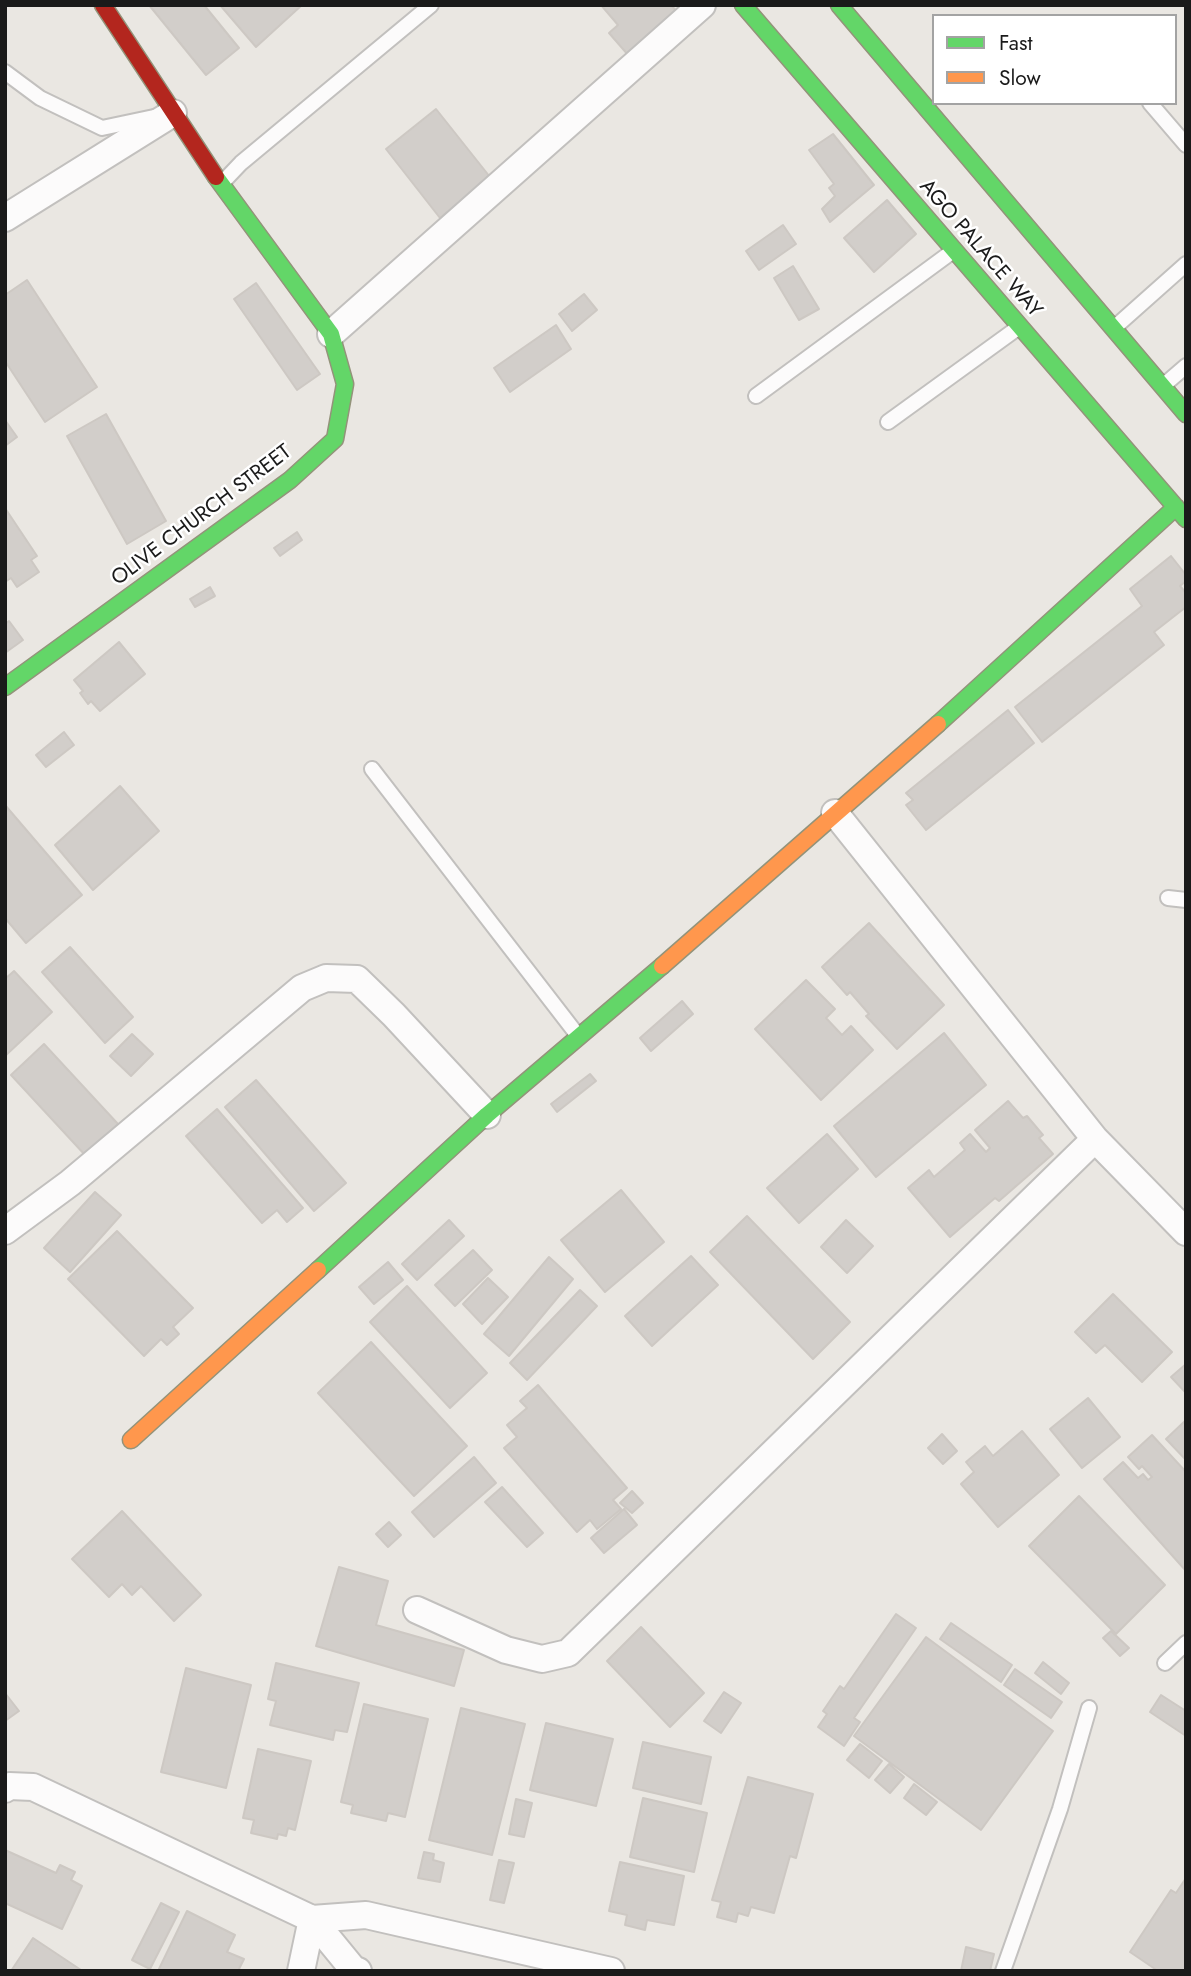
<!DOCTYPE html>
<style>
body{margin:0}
#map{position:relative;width:1191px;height:1976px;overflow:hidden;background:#eae7e2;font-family:Jost,sans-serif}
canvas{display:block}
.frame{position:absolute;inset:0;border:7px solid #1a1a1a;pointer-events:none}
.legend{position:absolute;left:932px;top:14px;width:245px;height:91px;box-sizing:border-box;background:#fff;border:2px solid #a3a3a3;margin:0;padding:9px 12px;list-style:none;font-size:21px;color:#1a1a1a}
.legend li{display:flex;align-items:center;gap:14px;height:35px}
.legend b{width:35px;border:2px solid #a3a3a3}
</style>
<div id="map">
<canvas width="1191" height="1976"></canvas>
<div class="frame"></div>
<ul class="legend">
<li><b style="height:9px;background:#63d668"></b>Fast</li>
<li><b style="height:9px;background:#ff974d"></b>Slow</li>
</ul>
</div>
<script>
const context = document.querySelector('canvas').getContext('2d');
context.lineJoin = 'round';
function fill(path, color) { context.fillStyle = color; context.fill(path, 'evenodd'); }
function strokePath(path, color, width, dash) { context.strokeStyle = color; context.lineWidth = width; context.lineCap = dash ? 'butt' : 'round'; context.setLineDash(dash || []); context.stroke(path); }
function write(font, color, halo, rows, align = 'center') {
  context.font = font + ' Jost,sans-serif'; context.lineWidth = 5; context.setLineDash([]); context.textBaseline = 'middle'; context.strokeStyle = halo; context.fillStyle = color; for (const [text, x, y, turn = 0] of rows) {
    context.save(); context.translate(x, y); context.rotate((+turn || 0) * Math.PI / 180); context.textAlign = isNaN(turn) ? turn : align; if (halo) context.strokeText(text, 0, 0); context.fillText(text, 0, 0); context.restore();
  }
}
const building = new Path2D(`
 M149,5H204L239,48L206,75Z
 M220,5H302L256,47Z
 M601,5H671L678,13L629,56L609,33L618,25Z
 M436,109L490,177L440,218L386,149Z
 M833,134L874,185L830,222L822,209L835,196L829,188L834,184L809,150Z
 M887,200L916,234L874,272L844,238Z
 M783,225L796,244L759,270L746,251Z
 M793,266L819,309L799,320L774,278Z
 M27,280L97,387L45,422L5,361V295Z
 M256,283L320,374L297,390L234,299Z
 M584,294L597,310L572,331L559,314Z
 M556,325L571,349L510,392L494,368Z
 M106,414L166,521L127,544L67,436Z
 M5,420L17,437L5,446Z
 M5,508L37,556L31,560L39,572L17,587L11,578L5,582Z
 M297,532L302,540L280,556L274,548Z
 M1171,556L1186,575V581L1180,586L1186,593V607L1154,632L1164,645L1042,742L1015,707L1142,606L1130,589Z
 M210,587L215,596L195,607L190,599Z
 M9,621L23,640L5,653V624Z
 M119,642L145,674L100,711L91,701L88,704L80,693L83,691L74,680Z
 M1008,710L1034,743L926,830L906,805L913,800L906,793Z
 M64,732L74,745L46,767L36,755Z
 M120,786L159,831L93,890L55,845Z
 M5,805L82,895L26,943L5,918Z
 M869,923L944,1005L897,1049L866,1016L869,1014L850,992L847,995L822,967Z
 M70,947L133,1017L105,1043L42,972Z
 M14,971L52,1012L5,1056V979Z
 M806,980L835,1009L826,1018L842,1035L851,1026L873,1050L821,1100L755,1029Z
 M682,1001L693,1014L651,1051L640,1038Z
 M944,1033L986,1085L876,1177L834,1126Z
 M132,1034L153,1054L131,1076L110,1056Z
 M44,1044L118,1124L85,1155L11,1075Z
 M590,1074L596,1081L557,1112L551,1104Z
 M256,1080L346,1183L314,1211L225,1107Z
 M1008,1101L1023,1118L1027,1116L1043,1135L1039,1138L1053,1154L999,1201L995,1198L950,1237L908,1188L929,1170L934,1177L965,1150L960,1143L970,1134L986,1152L990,1148L975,1130Z
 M217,1109L303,1208L287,1222L277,1210L262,1223L186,1136Z
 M827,1134L858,1169L799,1223L767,1188Z
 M621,1190L664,1242L605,1292L561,1240Z
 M95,1192L121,1215L70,1272L44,1248Z
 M747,1216L850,1322L813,1359L710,1252Z
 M449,1220L464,1236L417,1280L402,1264Z
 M846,1220L873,1246L847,1273L821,1247Z
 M117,1231L193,1308L173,1327L179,1334L167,1345L161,1339L144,1356L68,1279Z
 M473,1250L492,1270L455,1306L435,1285Z
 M691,1256L718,1285L652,1346L625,1316Z
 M549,1257L573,1279L509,1356L484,1334Z
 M388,1262L403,1280L374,1304L359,1287Z
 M488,1278L508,1297L482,1324L463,1304Z
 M407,1286L487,1373L450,1408L370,1322Z
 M580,1290L597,1306L527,1380L510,1363Z
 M1113,1294L1172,1352L1142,1382L1105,1345L1096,1353L1075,1332Z
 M371,1342L467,1446L414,1496L318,1393Z
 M1186,1364V1393L1171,1377Z
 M538,1385L627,1488L613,1500L621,1509L597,1529L590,1520L577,1532L504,1448L517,1437L507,1425L527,1408L520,1401Z
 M1088,1398L1120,1437L1082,1468L1050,1429Z
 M1186,1420V1460L1166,1439Z
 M1022,1431L1059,1475L998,1527L961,1484L974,1472L966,1462L985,1446L993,1456Z
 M942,1434L957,1451L943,1464L928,1448Z
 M1152,1435L1186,1472V1571L1104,1479L1123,1462L1138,1478L1143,1474L1148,1480L1152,1477L1142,1466L1139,1469L1128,1457Z
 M474,1457L496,1483L434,1537L412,1512Z
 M502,1487L543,1533L527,1547L485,1502Z
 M632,1491L643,1503L632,1513L620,1503Z
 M1079,1496L1165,1585L1116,1634L1029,1546Z
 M624,1509L637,1525L604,1553L591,1538Z
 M122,1511L201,1595L174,1621L141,1586L132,1595L122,1584L109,1597L72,1559Z
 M389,1522L401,1535L388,1547L376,1534Z
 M339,1567L388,1581L376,1625L464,1650L454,1686L316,1646Z
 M896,1614L916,1628L854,1718L860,1722L844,1746L818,1727L827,1714L823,1711L840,1686L844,1689Z
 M951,1623L1012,1665L1001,1682L940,1639Z
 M641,1627L704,1693L670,1727L607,1661Z
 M1111,1631L1129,1648L1120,1656L1103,1638Z
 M926,1637L1053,1731L981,1830L854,1736Z
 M1043,1662L1069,1683L1061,1694L1035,1673Z
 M276,1663L359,1683L347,1732L335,1730L333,1740L270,1725L276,1701L268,1699Z
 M186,1668L251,1685L226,1788L161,1772Z
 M1015,1669L1062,1702L1051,1718L1004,1685Z
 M724,1692L741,1703L721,1733L704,1721Z
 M5,1693L19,1711L5,1721Z
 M1161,1695L1186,1711V1736L1150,1712Z
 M364,1704L428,1719L405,1817L388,1813L386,1821L351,1813L353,1805L341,1802Z
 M461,1708L525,1724L492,1855L429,1840Z
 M546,1723L613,1739L596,1806L530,1790Z
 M643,1742L711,1757L701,1804L633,1788Z
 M860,1744L882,1761L869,1778L847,1760Z
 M258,1749L311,1761L295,1830L288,1828L286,1836L278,1834L277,1839L251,1833L254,1820L243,1818Z
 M889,1764L904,1777L890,1793L875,1780Z
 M748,1777L813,1794L796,1858L790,1856L774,1913L751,1907L748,1916L738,1913L736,1922L717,1917L721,1902L712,1900Z
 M914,1784L937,1802L926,1815L904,1798Z
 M643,1798L707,1813L694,1872L630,1857Z
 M516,1799L532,1803L524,1837L509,1834Z
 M5,1850L56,1873L60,1865L75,1872L71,1880L82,1886L62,1929L5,1903Z
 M424,1852L434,1854L433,1860L444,1863L440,1882L418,1878Z
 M499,1860L514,1863L504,1903L490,1900Z
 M620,1862L684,1876L674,1925L647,1920L645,1930L625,1925L627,1915L609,1911Z
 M1186,1878V1971H1158L1130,1952L1171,1890L1176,1893Z
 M161,1903L179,1912L150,1969L132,1960Z
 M187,1911L235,1935L227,1952L244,1959L238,1971H158Z
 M33,1938L81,1970L80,1971H11Z
 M966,1947L994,1954L990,1971H961Z`);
fill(building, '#d2ceca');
strokePath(building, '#cdc8c3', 2);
const lane = new Path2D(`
 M5,72L40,98L102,128L154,117
 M1150,103L1186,145
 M222,183L241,163L431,5
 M1114,328L1186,264
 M1164,385L1186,366
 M756,396L953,251
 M888,422L1019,327
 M372,769L579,1037
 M1168,898L1186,900
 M1165,1663L1186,1643
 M1003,1971L1060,1809L1089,1708`);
const street = new Path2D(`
 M5,218L173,113
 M331,334L702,5
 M835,813L1095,1139L1186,1232
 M5,1231L70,1183L302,988L326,978L357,979L394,1015L487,1115
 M417,1610L506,1650L542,1659L568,1653L1095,1139
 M5,1789L9,1786L33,1787L312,1919L353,1969L358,1971
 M312,1919L366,1915L611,1971
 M301,1971L312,1919`);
const fast = new Path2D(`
 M743,5L1186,519
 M839,5L1186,414
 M5,687L290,480L335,439L345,384L331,334L216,177
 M938,724L1176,507
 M318,1270L487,1115L662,966`);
const slow = new Path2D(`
 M662,966L938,724
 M131,1440L318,1270`);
const jam = new Path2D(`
 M103,5L216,177`);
strokePath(lane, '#c2c0be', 18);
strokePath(street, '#c2c0be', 30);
strokePath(fast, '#93937a', 19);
strokePath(slow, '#93937a', 19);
strokePath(jam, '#93937a', 19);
strokePath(lane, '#fcfbfb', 14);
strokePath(street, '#fcfbfb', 26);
strokePath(fast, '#63d668', 16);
strokePath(slow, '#ff974d', 16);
strokePath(jam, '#b3261e', 16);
write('21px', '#1a1a1a', '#fff', [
 ["AGO PALACE WAY",980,249,49],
 ["OLIVE CHURCH STREET",202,516,-37]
]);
</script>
